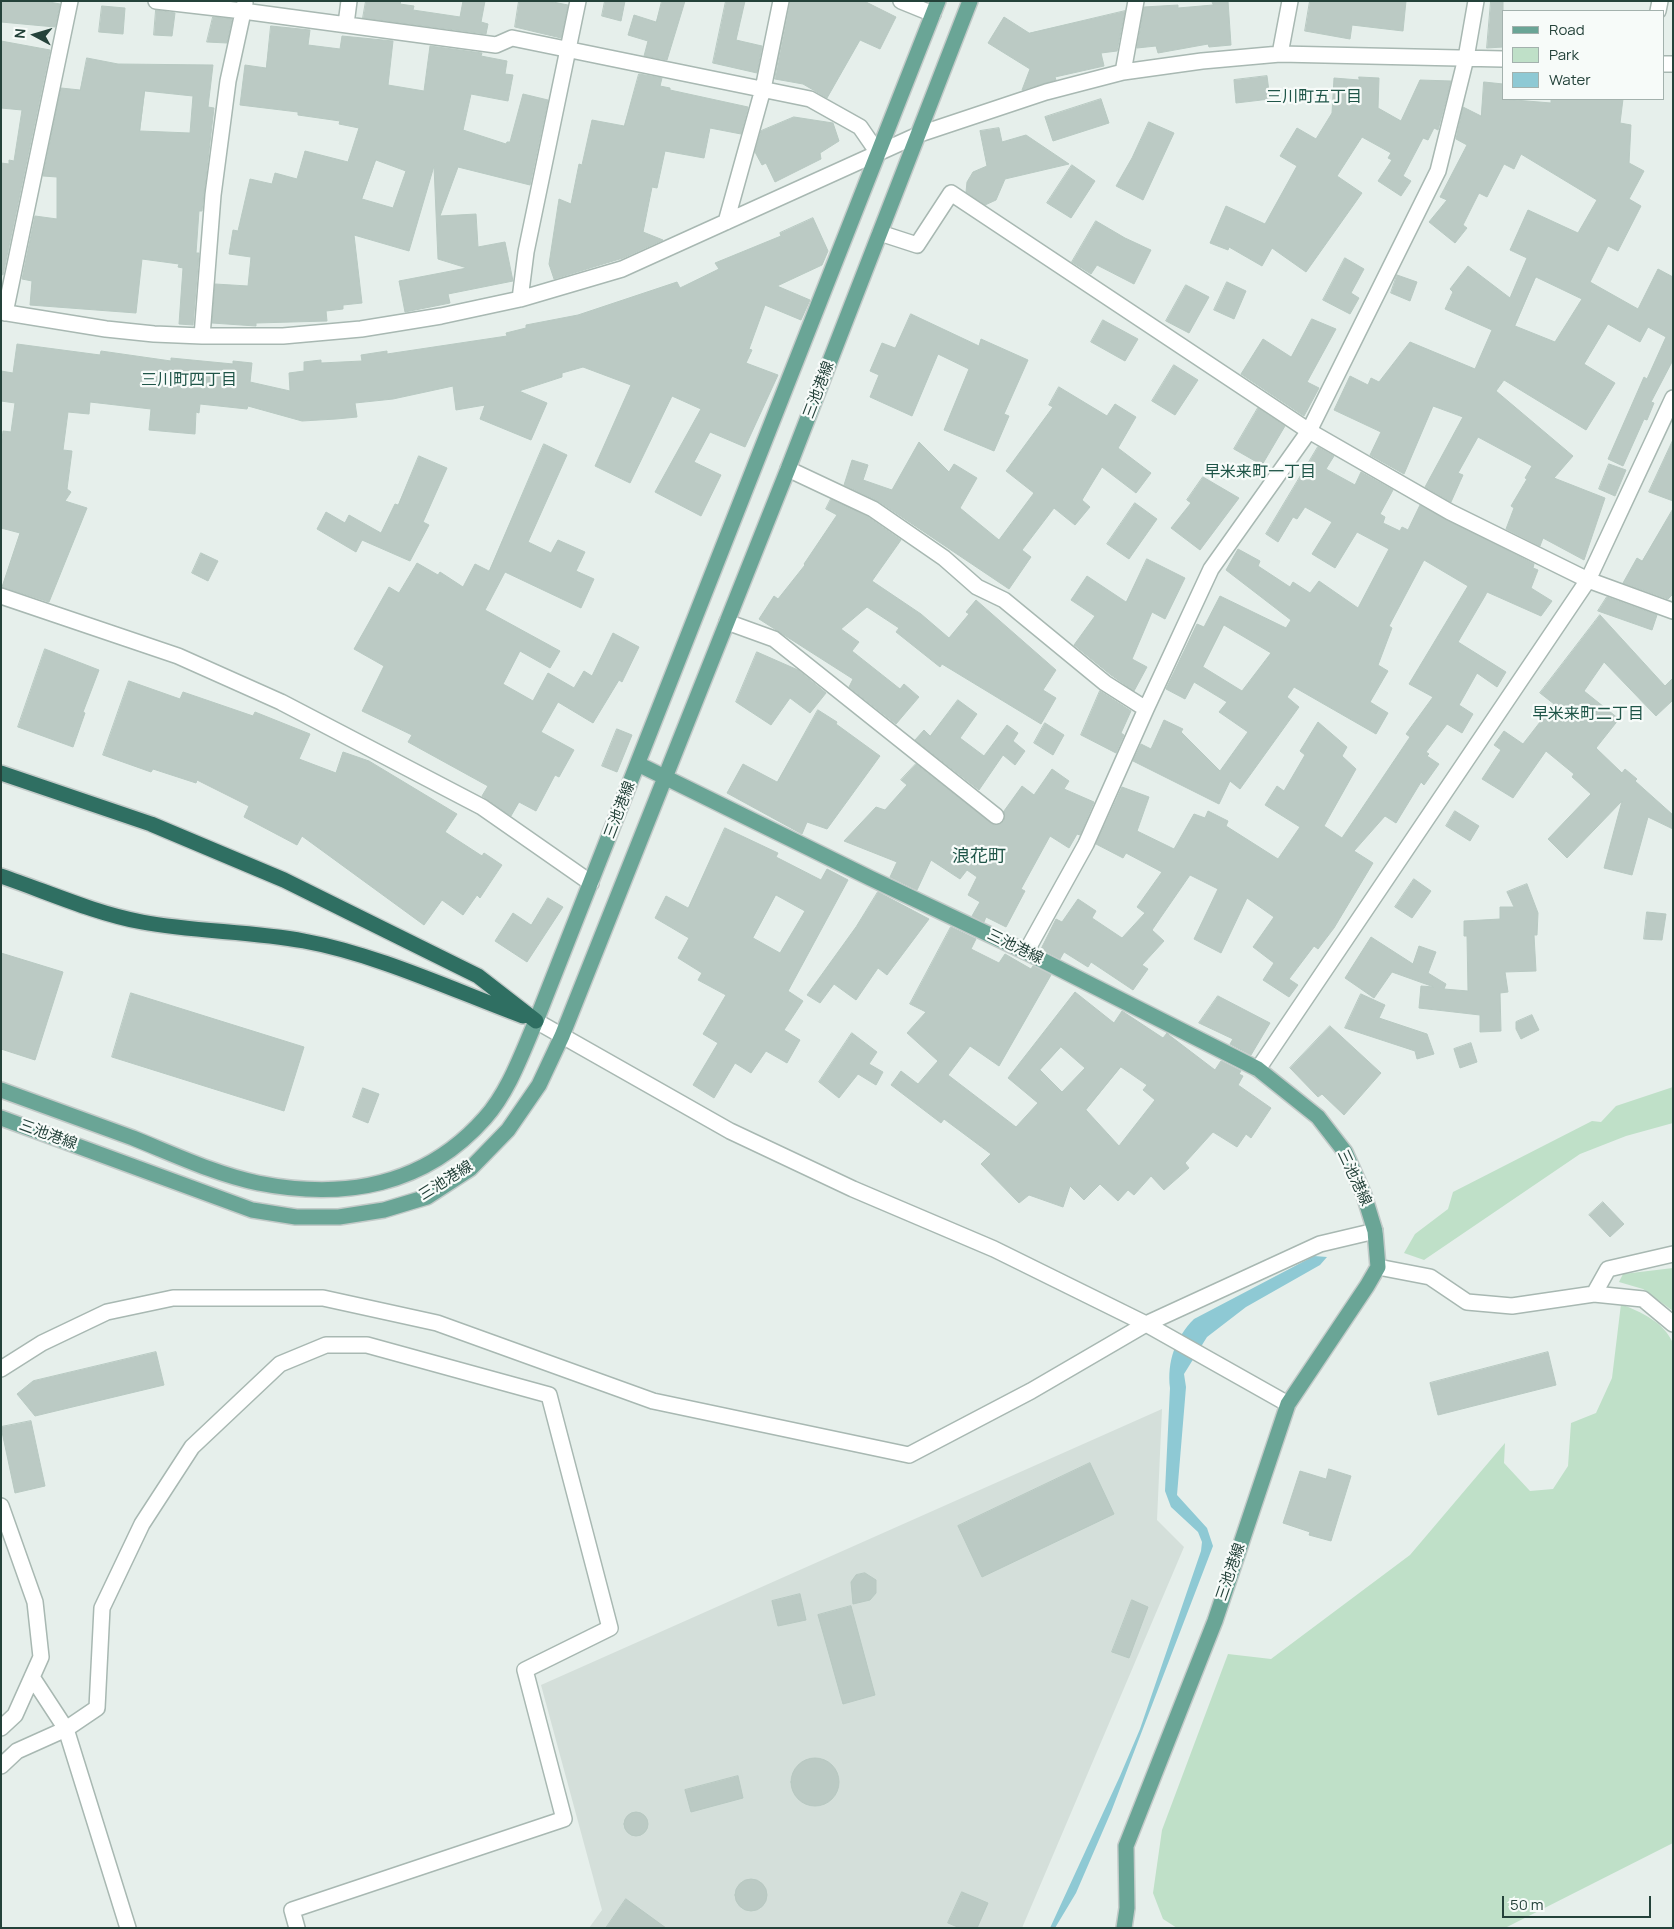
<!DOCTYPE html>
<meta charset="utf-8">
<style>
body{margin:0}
#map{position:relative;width:1674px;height:1929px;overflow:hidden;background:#e6efeb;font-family:Manrope,sans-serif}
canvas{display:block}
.frame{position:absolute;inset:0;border:2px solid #24423a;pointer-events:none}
.legend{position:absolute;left:1502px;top:10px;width:162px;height:90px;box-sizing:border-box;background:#f7fbf9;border:1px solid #a3b1ad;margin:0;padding:6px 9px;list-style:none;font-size:15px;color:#24423a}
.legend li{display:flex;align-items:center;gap:10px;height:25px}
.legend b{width:25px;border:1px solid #a3b1ad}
.north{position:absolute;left:10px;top:10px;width:50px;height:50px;-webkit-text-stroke:4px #f7fbf9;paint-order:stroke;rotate:276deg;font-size:14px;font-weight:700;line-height:20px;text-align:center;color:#24423a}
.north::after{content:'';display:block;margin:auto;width:18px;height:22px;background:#24423a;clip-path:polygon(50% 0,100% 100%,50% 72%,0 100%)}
.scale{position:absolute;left:1502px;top:1896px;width:149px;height:22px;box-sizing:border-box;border:2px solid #24423a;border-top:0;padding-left:6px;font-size:15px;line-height:18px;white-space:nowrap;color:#24423a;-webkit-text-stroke:4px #f7fbf9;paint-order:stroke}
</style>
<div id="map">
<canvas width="1674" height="1929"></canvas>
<div class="frame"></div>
<ul class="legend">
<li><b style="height:6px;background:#6aa596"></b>Road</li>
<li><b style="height:14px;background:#bfe0c8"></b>Park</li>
<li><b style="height:14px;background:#8ec9d4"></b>Water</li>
</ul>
<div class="north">N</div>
<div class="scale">50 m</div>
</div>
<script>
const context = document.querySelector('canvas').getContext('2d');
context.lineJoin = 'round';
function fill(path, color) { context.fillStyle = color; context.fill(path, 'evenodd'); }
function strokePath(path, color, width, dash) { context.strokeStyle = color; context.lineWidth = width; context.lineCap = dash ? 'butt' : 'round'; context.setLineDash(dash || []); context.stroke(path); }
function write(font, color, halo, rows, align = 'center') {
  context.font = font + ' Manrope,"Noto Sans JP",sans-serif'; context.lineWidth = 4.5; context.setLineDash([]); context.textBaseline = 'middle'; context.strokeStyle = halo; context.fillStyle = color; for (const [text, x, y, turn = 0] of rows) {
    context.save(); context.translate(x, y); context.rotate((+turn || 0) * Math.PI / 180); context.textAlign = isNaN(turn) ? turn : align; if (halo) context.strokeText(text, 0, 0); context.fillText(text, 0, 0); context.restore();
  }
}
fill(new Path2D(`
 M1162,1409L1157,1520L1184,1547L1022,1928H589L602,1910L541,1685Z`), '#d4dfda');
fill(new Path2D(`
 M1673,1087V1123L1626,1136L1580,1154L1424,1260L1404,1253L1415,1234L1448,1209L1453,1192L1592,1121L1601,1122L1616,1106Z
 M1673,1268V1311L1643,1289L1619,1282L1623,1274Z
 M1621,1304C1642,1313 1663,1321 1673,1343V1843L1505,1928H1177L1163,1919L1153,1893L1162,1830L1228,1654L1271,1659L1410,1555L1505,1443L1504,1463L1530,1491L1553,1489L1568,1466L1571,1423L1596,1413L1612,1378Z`), '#bfe0c8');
fill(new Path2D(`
 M1314,1256L1327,1257L1320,1265L1246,1307L1207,1337L1184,1374L1186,1387L1177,1495L1207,1528L1213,1546L1111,1812L1076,1893L1055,1928H1050L1120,1776L1140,1729L1201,1551L1202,1542L1198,1532L1171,1507L1165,1491L1170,1388C1167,1362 1175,1338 1194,1319Z`), '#8ec9d4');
const building = new Path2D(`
 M1,1H44L60,4L55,27L1,22Z
 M366,1H401L400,4L414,6L413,10L460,17L463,1H485L481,22L488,24L486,34L363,18Z
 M519,1H548L568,5L561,38L515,27Z
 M605,1H625L621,21L602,16Z
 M662,1H685L667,60L644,56L648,41L628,35L634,15L656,22Z
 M726,1H745L736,40L762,46L757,73L713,63Z
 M790,1H864L896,17L880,49L860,40L827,98L803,84L775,79Z
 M1212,1H1228L1231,45L1209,47L1208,44L1158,53L1156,46L1137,48L1144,7L1178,5V8L1213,5Z
 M1310,1H1406L1403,31L1352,25L1350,39L1305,31Z
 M1491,1L1503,2V47L1487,48Z
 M102,6L125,8L123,34L99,32Z
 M156,10L175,13L172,36L154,35Z
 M1125,11L1117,51L1101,53L1104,66L1055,77L1056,80L1022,90L1030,69L988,43L1004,17L1029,33Z
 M213,17L232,19L227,43L207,42Z
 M271,26L310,30L308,45L340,49L342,36L393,41L388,85L424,91L430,46L482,53L481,56L507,61L505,74L513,75L508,101L471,94L463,130L506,144L507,142H510L523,94L548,100L530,185L458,167L440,216L476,214L478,247L505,242L513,281L448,294L450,303L405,312L399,281L467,268L438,259L434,166L409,251L354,235L362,303L343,305V309L326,311L327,321L256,323V326L212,323L215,284L248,286L251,257L229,254L233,230L238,231L250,179L272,184L275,173L297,179L305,151L348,162L359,128L339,124L340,121L298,115V112L240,105L245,65L266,68ZM376,160L406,171L393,208L362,199Z
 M1,41L50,50L3,275L1,274V163L9,164V160L14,161L22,110L1,108Z
 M87,58L118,64L213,65L208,107L214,108L202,211H199L196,253H199L193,325L179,324L183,268L178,267L179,264L142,259L136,313L30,305L32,281L22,279L35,216L57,219V177L43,176L61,88L80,90ZM145,91L193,96L190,133L140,131Z
 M639,74L662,78L660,86L670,88V90L748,107L741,134L710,128L704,158L665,151L657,188L652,187L643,232L663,240L623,258L554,279L549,264L559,199L571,204L579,164L582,165L592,120L624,126Z
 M1267,76L1270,99L1236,103L1234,80Z
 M1359,77L1379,78L1378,108L1401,121L1420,80L1451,81L1438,130L1434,128L1428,140L1423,138L1403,176L1411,181L1401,196L1378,181L1392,160L1388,158L1391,153L1362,137L1337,176L1362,193L1306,272L1272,248L1262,266L1229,247L1228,250L1210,243L1226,206L1265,224L1297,166L1280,156L1297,128L1316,139L1332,113L1334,78L1359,80Z
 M1484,82L1503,84V99L1551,103V99H1623L1620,123L1631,125L1629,163L1644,171L1629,199L1641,206L1618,251L1608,246L1590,282L1638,309L1658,269L1673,277V360L1651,402L1654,403L1647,420L1644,419L1623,466L1608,459L1644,377L1647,379L1666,337L1648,327L1640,342L1608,324L1584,364L1615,383L1586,430L1504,380L1496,391L1573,456L1554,478L1605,498L1584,560L1543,538L1540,546L1506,529L1514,508L1511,506L1527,479L1525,478L1532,466L1478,437L1458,473L1463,475L1451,502L1425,487L1463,417L1433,406L1404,474L1370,455L1381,432L1334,410L1350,376L1368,385L1371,378L1379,382L1410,342L1475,369L1492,330L1445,309L1453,292L1450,289L1468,266L1510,298L1527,258L1510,250L1528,210L1578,233L1597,200L1521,154L1514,169L1504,164L1487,197L1479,193L1463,225L1467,228L1455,243L1429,222L1447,200L1440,197L1467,145L1456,139L1463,107L1481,116ZM1536,277L1582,299L1555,342L1515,326Z
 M1101,99L1109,123L1053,141L1045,117Z
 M794,117L833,123L839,141L820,153L821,159L775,182L766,163L762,165L755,152L761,131Z
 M1149,122L1174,133L1143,200L1116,186L1132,158Z
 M999,128L1002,142L1026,135L1069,164L1005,179L996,200L985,205L966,192L967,182L973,172L987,166L980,131Z
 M1072,165L1095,181L1071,218L1047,203Z
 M813,218L828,251L822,265L777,286L810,300L801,320L765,305L749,349L752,350L746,363L778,375L745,447L710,432L694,462L721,475L701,516L655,492L701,409L672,396L630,483L595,466L631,385L583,367L562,373V377L519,391L547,403L531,440L480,419L485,405L456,410L453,386L393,399L355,403L357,417L336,419L302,421L248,406L247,409L200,404L199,413L196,412L195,434L149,430L151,409L90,402L89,414L68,412L63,450L72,451L67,489L71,492L65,501L87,508L49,602L2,587L20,533L1,528V447L3,431L11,432L15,403L1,401V371L13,373L17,344L100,355L101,351L171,361V358L233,364V361L252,363L250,382L290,391L289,373L304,371V362L321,360V363L362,361L361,355L387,351V354L507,336L506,333L526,328V325L578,315L677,282L680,288L719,269L715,263L781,236L780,233Z
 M1096,221L1125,238L1151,250L1134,284L1097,265L1091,274L1072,262Z
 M1345,258L1364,269L1351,293L1359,298L1350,314L1323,300Z
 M1397,275L1417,282L1410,301L1391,293Z
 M1227,282L1246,291L1234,319L1214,310Z
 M1186,285L1209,297L1189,333L1166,321Z
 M911,314L979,346L981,339L1028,360L1004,414L1009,416L994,451L944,430L969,369L938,354L912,416L870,397L879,375L870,371L882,343L895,348Z
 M1312,319L1336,329L1307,382L1319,388L1304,416L1241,374L1263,339L1291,357Z
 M1103,320L1138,339L1125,361L1091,342Z
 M1174,365L1198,380L1175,415L1152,401Z
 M1059,387L1107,416L1115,404L1136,417L1118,448L1151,473L1136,493L1102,467L1082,500L1090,507L1075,525L1054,508L1022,550L1031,557L1009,589L878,501L844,485L852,460L868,465L863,480L892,490L919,442L949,472L954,464L977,478L960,508L999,540L1034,493L1006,471L1053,407L1049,405Z
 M1258,408L1285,426L1262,465L1234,449Z
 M1673,440V501L1649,492Z
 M544,444L567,455L528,542L551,553L558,540L585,552L576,571L594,579L581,608L505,572L485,610L560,651L550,668L520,651L503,684L533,701L548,673L574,688L584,671L592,676L613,633L639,647L622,682L619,680L593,723L558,702L541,732L574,750L559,777L555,775L536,811L519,802L511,816L482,796L488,786L408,742L412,735L362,711L384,666L354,649L389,587L399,593L417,563L438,575L440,572L463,587L475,564L489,571Z
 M1318,447L1334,456L1326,469L1355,485L1361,472L1393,490L1380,514L1385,517L1383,523L1400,531L1402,527L1408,530L1420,505L1534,564L1533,568L1538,570L1531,588L1552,601L1541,616L1487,592L1485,596L1458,642L1506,672L1497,687L1477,673L1459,705L1473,714L1462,733L1447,724L1426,752L1429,754L1427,756L1439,764L1424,785L1421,782L1396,823L1385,816L1354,851L1373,863L1334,928L1318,949L1314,946L1289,979L1298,985L1289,997L1263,980L1274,963L1253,947L1274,917L1247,898L1221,953L1194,939L1218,889L1190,875L1152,930L1164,941L1142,965L1148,969L1133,990L1091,962L1088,967L1064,952L1060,959L1041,949L1056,919L1062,922L1078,899L1096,911L1092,918L1122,938L1145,913L1137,907L1162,872L1126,853L1123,858L1096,844L1122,787L1149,797L1137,831L1174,849L1194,814L1205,818L1208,811L1228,821L1226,826L1278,859L1300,827L1265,805L1277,786L1284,791L1305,755L1300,751L1318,722L1347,747L1342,756L1356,769L1324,826L1342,838L1410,737L1406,734L1433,697L1409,684L1468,586L1424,560L1389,626L1392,628L1378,665L1388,671L1370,702L1388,713L1376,734L1294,687L1287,697L1299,707L1240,789L1230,781L1219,804L1133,761L1141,744L1151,749L1164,720L1183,729L1181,732L1220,771L1248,732L1219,712L1227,702L1194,682L1185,699L1166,689L1197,624L1204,627L1220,596L1286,628L1291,620L1226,570L1238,549L1260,561L1258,566L1290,587L1293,582L1310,593L1319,581L1358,608L1389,549L1357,532L1335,568L1312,554L1332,522L1305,507L1297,519L1293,517L1278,542L1266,534ZM1224,625L1271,653L1242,691L1203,667Z
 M419,456L447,468L423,522L429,525L410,561L362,540L356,552L317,529L326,512L345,523L349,515L381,533L395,504L398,505Z
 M1609,464L1626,470L1615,496L1599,489Z
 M1203,477L1239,498L1200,550L1171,528L1191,503L1187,500Z
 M831,499L868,517L901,540L872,581L921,614L949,638L969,614L966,612L976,600L1056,670L1043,690L1056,698L1041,724L942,664L940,667L896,632L899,628L867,607L841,629L859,642L852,651L900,689L904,684L919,697L896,724L849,687L853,679L759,619L774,596L778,599L805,565L804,564L837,515L826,509Z
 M1135,503L1157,519L1129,559L1107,544Z
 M1673,509V594L1668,599L1623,583L1637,558L1642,561Z
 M201,553L218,561L208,581L192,573Z
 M1147,559L1185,578L1165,619L1152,612L1132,659L1147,667L1134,691L1111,675L1074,645L1095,616L1071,600L1087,576L1126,602Z
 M1607,597L1657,615L1652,630L1598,611Z
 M1600,615L1665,686L1673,678V700L1656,716L1604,662L1584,691L1619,719L1596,748L1622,773L1625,769L1637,779L1635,781L1673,815V829L1648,817L1632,875L1604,868L1622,801L1567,858L1548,839L1591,794L1572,777L1574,774L1546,751L1513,798L1482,779L1501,750L1494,745L1504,731L1523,744L1554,704L1540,693Z
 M45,649L99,670L83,712L85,713L73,747L18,727Z
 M757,652L798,670L826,693L810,713L790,698L771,725L736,702Z
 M129,681L180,699L183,692L253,716L255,712L310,734L299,759L336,773L343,752L369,761L457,814L445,832L482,856L484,853L502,865L480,898L477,895L463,915L442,900L424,925L302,836L297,845L244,817L249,806L197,780L196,783L153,769L151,772L103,755Z
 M1100,691L1131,711L1121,733L1124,735L1116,753L1081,735Z
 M958,700L977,714L960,738L984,756L1007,725L1018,733L1013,741L1025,751L1015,765L1003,755L979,790L915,740L924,730L930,736Z
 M818,710L837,722L836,724L880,756L827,829L807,822L802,834L727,793L743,764L777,782Z
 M1045,723L1064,735L1053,755L1034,743Z
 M617,729L632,735L617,772L602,766Z
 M916,764L994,825L1004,821V811L1022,786L1034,795L1052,769L1069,781L1064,789L1094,802L1080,835L1077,834L1069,848L1050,836L1021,889L1025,891L1006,927L986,917L984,922L972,916L980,902L968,895L977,877L967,870L960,879L931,860L917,890L890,877L897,862L844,841L876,807L885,810L907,785L901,780Z
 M1455,811L1479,826L1470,841L1446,826Z
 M725,828L778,853L776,857L821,880L827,869L848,880L788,991L803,1001L784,1030L800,1040L787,1063L766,1051L751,1073L735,1063L714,1098L693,1085L718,1043L703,1034L726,995L698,980L702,973L678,958L689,938L655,918L666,896L688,908ZM776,895L805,911L780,953L753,938Z
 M1414,879L1431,891L1412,918L1395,907Z
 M1527,884L1538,913L1537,935H1534L1536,971L1505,972L1508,992L1500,993L1501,1031L1480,1032V1015L1419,1008L1421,986L1434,987L1392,972L1374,998L1345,978L1371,937L1413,964L1419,946L1436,952L1428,973L1446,984L1444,989L1468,991L1467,936H1464V921L1500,919V907H1514L1507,892Z
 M878,892L929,919L887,975L878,968L856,1000L834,984L820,1003L807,995L856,927Z
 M548,898L563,907L527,962L495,941L513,913L531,925Z
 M1647,912L1666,914L1662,940L1644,939Z
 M951,927L976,939L971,949L999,963L1005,954L1031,969L1033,966L1051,975L999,1066L970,1046L948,1075L1016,1127L1038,1103L1008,1078L1075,992L1114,1023L1122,1011L1163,1038L1167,1033L1169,1035L1215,1070L1221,1061L1241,1071L1239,1074L1243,1076L1238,1085L1271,1108L1251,1138L1246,1134L1237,1147L1213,1132L1185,1163L1189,1168L1164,1190L1151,1176L1134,1195L1128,1190L1118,1201L1100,1184L1084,1200L1070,1186L1063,1207L1029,1195L1019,1203L981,1164L991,1154L944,1119L941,1123L891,1085L901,1071L918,1084L938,1061L907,1033L926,1012L910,1004ZM1061,1047L1085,1068L1062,1092L1040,1070ZM1121,1067L1147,1085L1143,1090L1155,1100L1119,1146L1086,1110Z
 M1,953L63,972L35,1060L1,1049Z
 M131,993L304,1047L284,1111L112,1057Z
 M1361,994L1385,1005L1379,1018L1427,1034L1434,1054L1417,1059L1415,1051L1345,1028Z
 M1218,996L1270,1023L1251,1055L1230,1044L1233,1039L1199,1023Z
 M1532,1015L1539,1030L1521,1039L1516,1029V1022Z
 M1330,1026L1381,1073L1344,1115L1322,1094L1318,1097L1290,1068Z
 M852,1033L877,1052L869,1064L883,1072L876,1085L858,1074L839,1098L819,1082Z
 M1471,1043L1477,1062L1460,1068L1454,1049Z
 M363,1088L379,1094L368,1123L353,1117Z
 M1603,1202L1624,1224L1610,1237L1589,1215Z
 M156,1352L164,1385L35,1416L17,1394L33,1381Z
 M1548,1352L1556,1385L1438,1415L1430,1383Z
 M31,1421L45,1486L15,1493L1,1427Z
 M1090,1463L1114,1514L982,1577L958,1526Z
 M1329,1469L1351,1476L1331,1541L1309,1535L1310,1532L1283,1523L1300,1471L1326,1479Z
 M865,1573L876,1580V1593L870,1600L853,1604L851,1582L856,1575Z
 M800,1594L806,1620L778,1626L772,1601Z
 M1132,1600L1148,1607L1129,1658L1112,1652Z
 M851,1606L875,1695L843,1704L818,1615Z
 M791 1782a24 24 0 1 1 48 0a24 24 0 1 1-48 0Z
 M738,1776L743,1798L691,1812L685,1790Z
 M624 1824a12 12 0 1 1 24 0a12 12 0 1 1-24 0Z
 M735 1895a16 16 0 1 1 32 0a16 16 0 1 1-32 0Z
 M962,1892L988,1903L977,1928H960L948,1923Z
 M626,1899L666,1928H606Z`);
fill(building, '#bbcac4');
strokePath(building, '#b8c9c2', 1);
const minor = new Path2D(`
 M156,1L243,11L496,45L512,38L810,99L860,127L878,153
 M901,1L933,14
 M1658,11L1660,1
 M346,24L349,1
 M1280,54L1290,1
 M1663,64H1673
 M1123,72L1136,1
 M726,222L763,89L781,1
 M880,233L917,245L951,193L1309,431L1450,512L1588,580L1673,611
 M520,299L526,252L578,1
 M1,312L106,329L154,334L202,336H283L361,329L441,316L520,299L622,269L920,134L1046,92L1123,72L1202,61L1280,54L1503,59
 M5,313L70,1
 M202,336L213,195L228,81L245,3
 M788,469L873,509L944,558L977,587L1004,600L1105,683L1146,709
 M1,596L178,656L281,702L482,807L591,883
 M727,622L774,639L996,816
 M1026,952L1086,844L1146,709L1211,569L1309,431L1438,171L1466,58L1476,1
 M536,1021L730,1131L853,1189L994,1249L1146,1324L1288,1404
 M1258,1069L1588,580L1673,398
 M1378,1267L1430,1277L1467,1302L1512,1306L1594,1294L1643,1299L1673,1324
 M1594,1294L1608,1269L1673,1254
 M1,1369L42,1343L107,1312L173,1298H323L437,1323L653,1401L909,1455L1031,1391L1146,1324L1320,1244L1375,1231
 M1,1506L35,1602L41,1657L15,1715L1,1728
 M32,1677L66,1729L128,1928
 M1,1766L17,1751L66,1729L97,1708L102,1608L142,1524L192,1447L280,1364L326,1345H367L549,1395L610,1628L525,1670L564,1819L292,1910L297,1928`);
const major = new Path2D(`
 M638,764L870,878L1026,952L1258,1069L1318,1117L1345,1152L1364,1195L1375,1231L1378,1267L1367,1286L1288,1404L1215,1621L1126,1846L1127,1908L1124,1928
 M1,1090C45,1106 89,1122 133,1138C173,1154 215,1174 258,1183C344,1200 425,1186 485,1118C509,1091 522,1053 536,1021L938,1
 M1,1118L252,1210L296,1217H339L384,1210L427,1197L470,1169L508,1130L539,1085L562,1036L788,469L970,1`);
const highway = new Path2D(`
 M1,773L151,824L284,880L478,976L536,1021
 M1,876C48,892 94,913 142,922C196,932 250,931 304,941C376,954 453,990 523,1016`);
strokePath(minor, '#a8b8b2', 18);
strokePath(major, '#c2cac8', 18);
strokePath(highway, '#c2cac8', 18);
strokePath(minor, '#fff', 15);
strokePath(major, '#6aa596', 15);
strokePath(highway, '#2f6f62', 15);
write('15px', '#24423a', '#f7fbf9', [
 ["三池港線",819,390,-69],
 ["三池港線",620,810,-69],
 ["三池港線",1015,947,26],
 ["三池港線",48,1135,20],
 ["三池港線",1354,1178,65],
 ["三池港線",446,1181,-32],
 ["三池港線",1231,1572,-71]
]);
write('16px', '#1f5548', '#f7fbf9', [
 ["三川町五丁目",1314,98],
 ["三川町四丁目",189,381],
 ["早米来町一丁目",1260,473],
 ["早米来町二丁目",1588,715]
]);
write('18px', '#1f5548', '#f7fbf9', [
 ["浪花町",979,857]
]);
</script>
